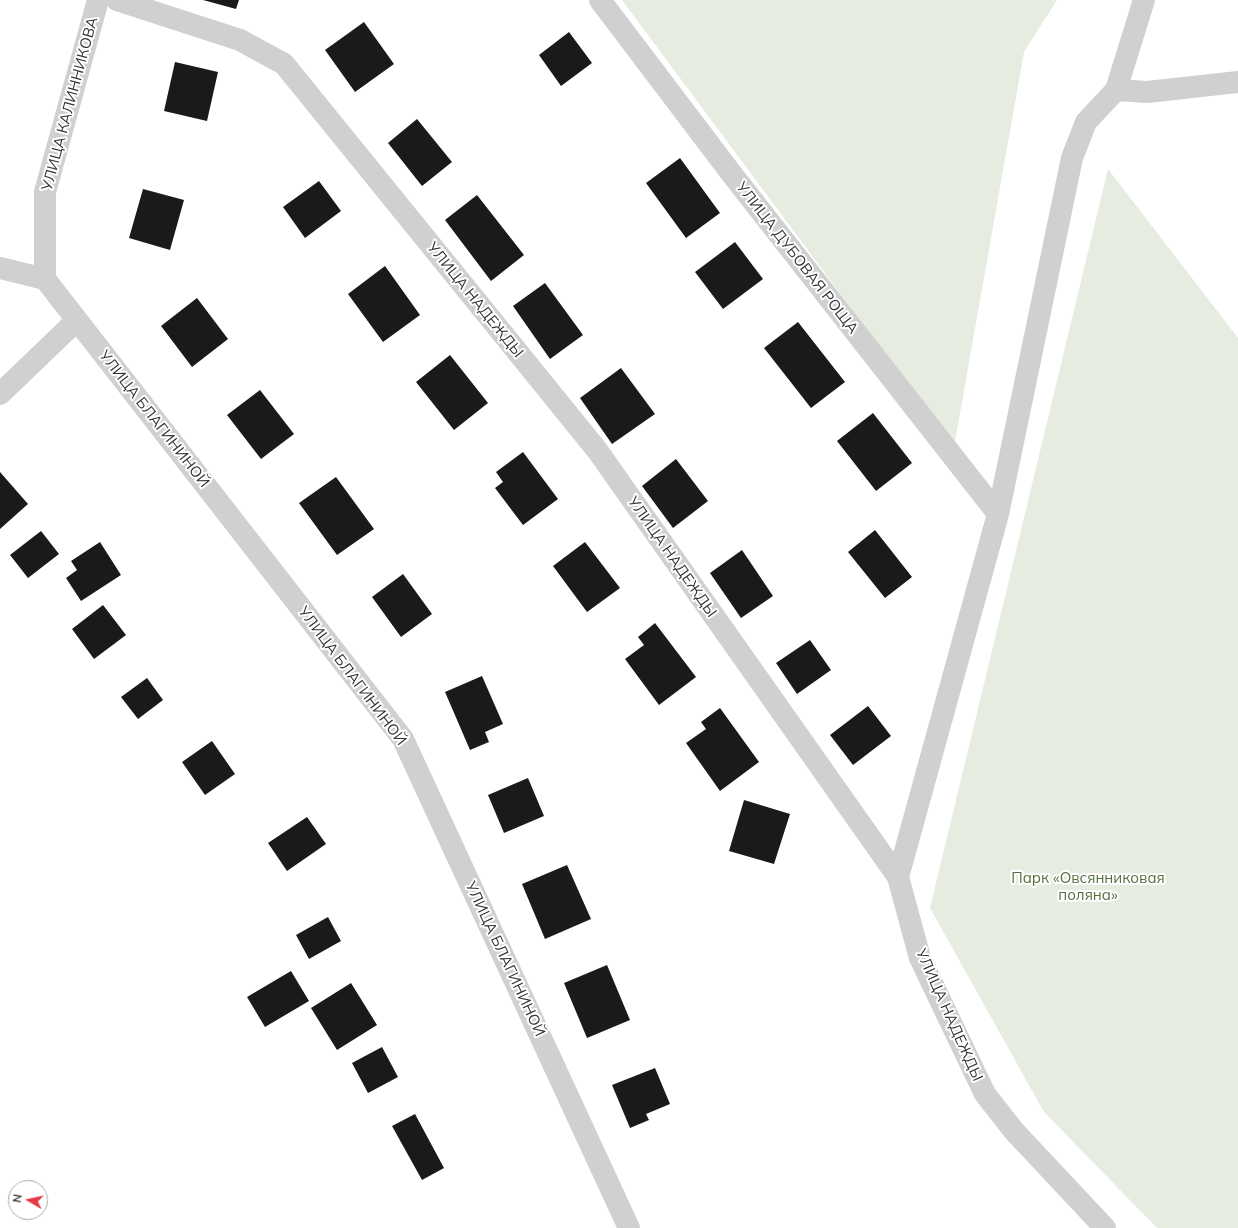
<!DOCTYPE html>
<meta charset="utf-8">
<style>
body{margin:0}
#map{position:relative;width:1238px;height:1228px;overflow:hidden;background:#fff;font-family:Mulish,sans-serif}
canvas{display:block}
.north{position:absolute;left:8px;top:1180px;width:40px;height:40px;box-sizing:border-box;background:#fff;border:1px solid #adadad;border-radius:50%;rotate:279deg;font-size:11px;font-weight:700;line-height:16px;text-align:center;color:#333}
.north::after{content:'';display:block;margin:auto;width:14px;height:18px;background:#e63946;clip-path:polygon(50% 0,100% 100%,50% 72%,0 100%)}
</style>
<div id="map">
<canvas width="1238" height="1228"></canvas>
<div class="north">N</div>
</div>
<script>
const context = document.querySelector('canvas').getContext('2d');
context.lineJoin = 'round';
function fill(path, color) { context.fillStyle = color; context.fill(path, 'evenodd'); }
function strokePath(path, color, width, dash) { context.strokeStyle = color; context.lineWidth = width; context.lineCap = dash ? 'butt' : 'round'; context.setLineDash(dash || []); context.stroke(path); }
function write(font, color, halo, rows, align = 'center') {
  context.font = font + ' Mulish,sans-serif'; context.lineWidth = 4; context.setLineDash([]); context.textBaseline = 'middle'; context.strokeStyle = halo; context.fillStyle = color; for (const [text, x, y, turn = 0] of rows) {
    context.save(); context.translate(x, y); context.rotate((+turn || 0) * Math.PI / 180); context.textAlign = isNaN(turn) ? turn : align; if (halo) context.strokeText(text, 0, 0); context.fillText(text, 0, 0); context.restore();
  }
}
fill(new Path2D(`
 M622,0H1057L1024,52L954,447Z
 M1108,169L1238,338V1228H1157L1044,1112L930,908Z`), '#e6ecdf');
fill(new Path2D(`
 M203,0H239L236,9Z
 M364,22L394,64L355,92L325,50Z
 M569,32L592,63L561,86L539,55Z
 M175,62L218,72L207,121L164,111Z
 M417,119L452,162L422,186L388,143Z
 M680,158L720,213L686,238L646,183Z
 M319,181L341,211L305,238L283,207Z
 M143,189L184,200L170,250L129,238Z
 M477,195L524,255L491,281L445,220Z
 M735,242L763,279L723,309L695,272Z
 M385,266L420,315L383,342L348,294Z
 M545,283L583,335L550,359L513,306Z
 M197,298L228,339L192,367L161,326Z
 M798,322L845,382L811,408L764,348Z
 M450,355L488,403L454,430L416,382Z
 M621,368L655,414L612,444L580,398Z
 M260,390L294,434L261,459L227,415Z
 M873,413L912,463L876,491L837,441Z
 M523,452L558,499L523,525L495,488L503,482L496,472Z
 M676,459L708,501L673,528L642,486Z
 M0,472L28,504L0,529Z
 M336,477L374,529L337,555L299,503Z
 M875,530L912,577L885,598L848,552Z
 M41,531L59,554L28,578L10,555Z
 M100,542L121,575L81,601L66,578L77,570L71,561Z
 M585,542L620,588L587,612L553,566Z
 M742,550L773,596L741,618L710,573Z
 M403,574L432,614L401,637L372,597Z
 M103,605L126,635L94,659L72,629Z
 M655,623L696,677L659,705L625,659L644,645L638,637Z
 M810,640L831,670L797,694L776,663Z
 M482,676L503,724L485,732L489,742L470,750L445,692Z
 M147,678L163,700L138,719L121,697Z
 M868,706L891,736L853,765L830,735Z
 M720,708L759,762L720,791L686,743L706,729L701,722Z
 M212,741L235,774L205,795L182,762Z
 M528,778L544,816L504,833L488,795Z
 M744,800L790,814L774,864L729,851Z
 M307,817L326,844L287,871L268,843Z
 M567,865L591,919L545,939L522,884Z
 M328,917L341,941L309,959L296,935Z
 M607,965L630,1020L587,1038L564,983Z
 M291,971L309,1001L265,1027L247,997Z
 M351,983L377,1025L337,1050L311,1008Z
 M382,1047L398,1077L368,1093L352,1063Z
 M655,1068L670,1104L646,1114L649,1120L630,1128L612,1085Z
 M415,1114L444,1168L422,1180L392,1126Z`), '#1a1a1a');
strokePath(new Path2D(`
 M117,0L240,40L284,64L597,450L898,877L920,958L985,1094L1014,1131L1105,1228
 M600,0L731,173L998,514
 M1116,90L1147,92L1238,82
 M0,268L45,279L403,739L629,1228
 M45,279V192L98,0
 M0,394L77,320
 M898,877L998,514L1072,158L1086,122L1116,90L1144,0`), '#d0d0d0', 22);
write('15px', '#333', '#fff', [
 ["УЛИЦА КАЛИННИКОВА",70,104,-75],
 ["УЛИЦА ДУБОВАЯ РОЩА",797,258,52],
 ["УЛИЦА НАДЕЖДЫ",475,300,51],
 ["УЛИЦА БЛАГИНИНОЙ",154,419,52],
 ["УЛИЦА НАДЕЖДЫ",672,557,55],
 ["УЛИЦА БЛАГИНИНОЙ",352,676,53],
 ["УЛИЦА БЛАГИНИНОЙ",505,959,65],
 ["УЛИЦА НАДЕЖДЫ",949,1015,66]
]);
write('15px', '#56703f', '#fff', [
 ["Парк «Овсянниковая",1088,878],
 ["поляна»",1088,895]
]);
</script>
